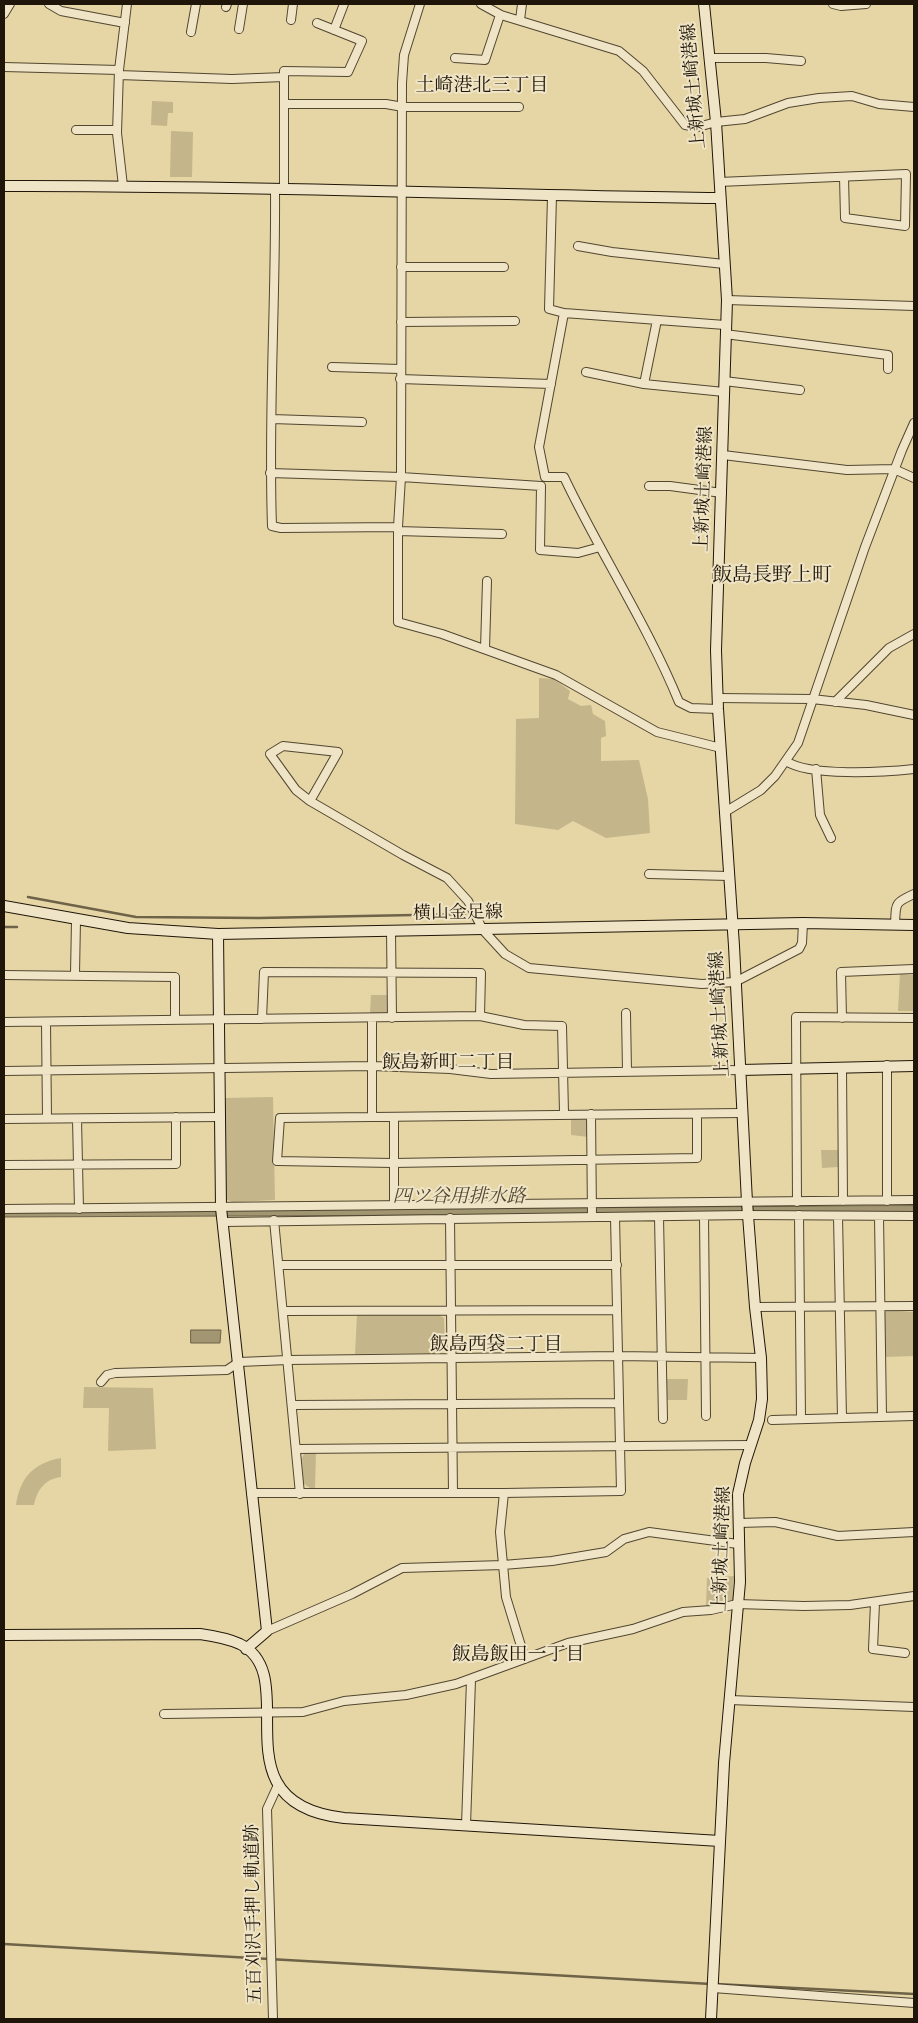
<!DOCTYPE html>
<meta charset="utf-8">
<style>
body{margin:0}
#map{position:relative;width:918px;height:2023px;overflow:hidden;background:#e6d6a6;font-family:"IM FELL Double Pica",serif}
canvas{display:block}
.frame{position:absolute;inset:0;border:5px solid #1f1609;pointer-events:none}
</style>
<div id="map">
<canvas width="918" height="2023"></canvas>
<div class="frame"></div>
</div>
<script>
const context = document.querySelector('canvas').getContext('2d');
context.lineJoin = 'round';
function fill(path, color) { context.fillStyle = color; context.fill(path, 'evenodd'); }
function strokePath(path, color, width, dash) { context.strokeStyle = color; context.lineWidth = width; context.lineCap = dash ? 'butt' : 'round'; context.setLineDash(dash || []); context.stroke(path); }
function write(font, color, halo, rows, align = 'center') {
  context.font = font + ' "IM FELL Double Pica","Noto Serif JP",serif'; context.lineWidth = 4; context.setLineDash([]); context.textBaseline = 'middle'; context.strokeStyle = halo; context.fillStyle = color; for (const [text, x, y, turn = 0] of rows) {
    context.save(); context.translate(x, y); context.rotate((+turn || 0) * Math.PI / 180); context.textAlign = isNaN(turn) ? turn : align; if (halo) context.strokeText(text, 0, 0); context.fillText(text, 0, 0); context.restore();
  }
}
fill(new Path2D(`
 M152,101L173,102V113H168L167,126L151,125Z
 M171,131L193,132L192,177H170Z
 M539,678L554,679L570,691L568,699L581,706L591,705L593,714L605,721L606,736L601,738V761L639,760L648,799L650,833L606,838L573,821L558,830L515,824L516,719L539,718Z
 M900,974L914,975V1011H898Z
 M371,995H389L390,1010L386,1013H370Z
 M273,1097L275,1200L233,1202L225,1199V1098Z
 M571,1117H586L589,1120V1137L571,1135Z
 M821,1150H838V1167L822,1168Z
 M886,1310L914,1312V1356L885,1357L884,1314Z
 M357,1315H439L444,1318L445,1348L441,1353L355,1354Z
 M665,1379H688L687,1400H665Z
 M84,1387L153,1388L156,1449L108,1451L109,1408H83Z
 M305,1452H316L315,1489L310,1488L303,1483L302,1458Z
 M61,1458V1477C45,1479 37,1490 34,1505H16C20,1478 33,1463 61,1458Z
 M734,1576L733,1602L706,1607L707,1578Z`), '#c4b58b');
const water = new Path2D(`
 M914,1206V1213L4,1217V1212Z
 M191,1330H221L220,1343H191Z`);
fill(water, '#a29571');
strokePath(water, '#6e6247', 1);
strokePath(new Path2D(`
 M28,897L136,917L259,918L465,914
 M4,927H17
 M4,1944L711,1984
 M716,1984L914,1994`), '#6e6247', 2.5);
const street = new Path2D(`
 M49,4L61,11L125,23
 M420,4L404,55L402,83L401,477L398,527V622L442,634L556,675L657,732L721,748
 M481,4L501,15L619,51L643,71L685,125L698,127L716,122L745,119L788,103L819,98L852,96L879,104L914,107
 M833,4L841,6L866,4
 M226,7L227,4
 M4,14L10,4
 M291,20L293,4
 M520,20L522,4
 M239,29L243,4
 M334,30L344,4
 M191,32L196,4
 M455,58L485,60L500,15
 M710,58H766L801,61
 M4,67L119,70
 M119,75L232,79L284,77V190
 M284,77V71L348,72L362,41L317,23
 M284,104H386L403,107H519
 M76,130H117
 M719,182L906,174L905,226L845,218L844,177
 M123,186L117,133L119,70L127,4
 M275,190C276,302 268,414 272,526L281,528L398,527
 M552,196L549,309L564,313L725,325
 M578,246L612,252L724,264
 M401,267H504
 M727,300L914,306
 M564,313L539,447L545,477H564C600,553 647,624 679,702L691,708L718,709
 M657,320L644,384L724,392
 M401,322L515,321
 M725,334L888,355V369
 M332,367L400,369
 M586,372L644,384
 M400,379L551,384
 M724,381L800,390
 M272,419L362,422
 M723,455L847,470L894,469L914,478
 M270,473L401,477L541,486L540,550L578,553L600,547
 M649,486H670L722,493
 M398,531L502,534
 M485,649L487,581
 M718,698L812,699L866,705L914,715
 M835,702L889,648L914,634
 M786,761C809,777 885,772 914,769
 M816,769L820,815L831,838
 M310,801L338,752L283,746L270,754L296,790L310,801L403,855L447,878L468,901L483,930L505,954L529,968L702,984L735,982L799,949L802,943L803,923
 M725,812L761,790L775,776L798,743L865,547L902,450L914,423
 M649,874L729,876
 M895,925C896,903 894,903 914,894
 M391,931L392,1018
 M75,974L76,920
 M4,975L175,977V1019
 M626,1013L627,1072
 M842,1018L841,972L914,969
 M262,1019L264,972L481,973L480,1016
 M4,1022L480,1016L524,1025L562,1026L564,1113
 M46,1023L47,1118
 M842,1067L843,1201
 M4,1071L372,1066L450,1069L491,1074L741,1070
 M591,1114L592,1217
 M697,1114V1158L393,1163L277,1161L280,1118L742,1113
 M372,1116V1018
 M4,1119L220,1117
 M77,1119L79,1209
 M4,1165L176,1164V1117
 M887,1201V1065
 M797,1202L796,1017L914,1018
 M394,1204V1117
 M4,1209L914,1200
 M799,1215L801,1419
 M704,1216L706,1416
 M838,1216L842,1418
 M879,1216L882,1416
 M659,1217L663,1419
 M450,1218L453,1493
 M274,1220L300,1494
 M223,1222L748,1215L914,1216
 M280,1265H617
 M755,1307L914,1306
 M284,1311L616,1310
 M101,1382L107,1375L115,1373L227,1370L239,1362L288,1360L617,1356L761,1358
 M293,1405L618,1403
 M772,1420L914,1416
 M297,1449L751,1445
 M251,1493H504L621,1491L615,1217
 M504,1493L500,1532L506,1597L525,1659
 M739,1523L775,1522L838,1536L914,1532
 M875,1603L873,1649L905,1653
 M267,1631L352,1594L402,1568L503,1565L552,1561L606,1552L624,1539L649,1532L738,1544
 M730,1700L914,1707
 M164,1714L303,1712L344,1701L406,1695L456,1684L568,1643L633,1629L683,1612L711,1610L737,1604L804,1606L850,1605L914,1596
 M466,1825L471,1680
 M713,1988L914,2003
 M273,2019L267,1809L278,1785`);
const secondary = new Path2D(`
 M704,4L716,122L727,300L716,650L718,709L734,946L747,1202L755,1307L761,1358L762,1399L759,1420L745,1463L738,1494L740,1582L724,1763L711,2019
 M4,186C242,185 481,195 719,198
 M4,906L128,928L218,934L803,923L914,925
 M218,934L221,1208L267,1631L246,1649
 M741,1070L914,1066
 M4,1635L200,1634C214,1636 227,1638 240,1644C306,1677 212,1803 344,1818L720,1841`);
strokePath(street, '#514630', 10);
strokePath(secondary, '#1f1609', 12);
strokePath(street, '#efe4c5', 8);
strokePath(secondary, '#efe4c5', 10);
write('18px', '#1f1609', '#efe4c5', [
 ["上新城土崎港線",695,86,-95],
 ["上新城土崎港線",705,489,-88],
 ["横山金足線",458,914,-1],
 ["上新城土崎港線",721,1014,-93],
 ["上新城土崎港線",723,1549,-88],
 ["五百刈沢手押し軌道跡",255,1914,-91]
]);
write('19px', '#1f1609', '#efe4c5', [
 ["土崎港北三丁目",482,87],
 ["飯島新町二丁目",448,1064],
 ["飯島西袋二丁目",496,1346],
 ["飯島飯田一丁目",518,1656]
]);
write('italic 19px', '#534933', '#efe4c5', [
 ["四ツ谷用排水路",459,1198]
]);
write('20px', '#1f1609', '#efe4c5', [
 ["飯島長野上町",772,577]
]);
</script>
